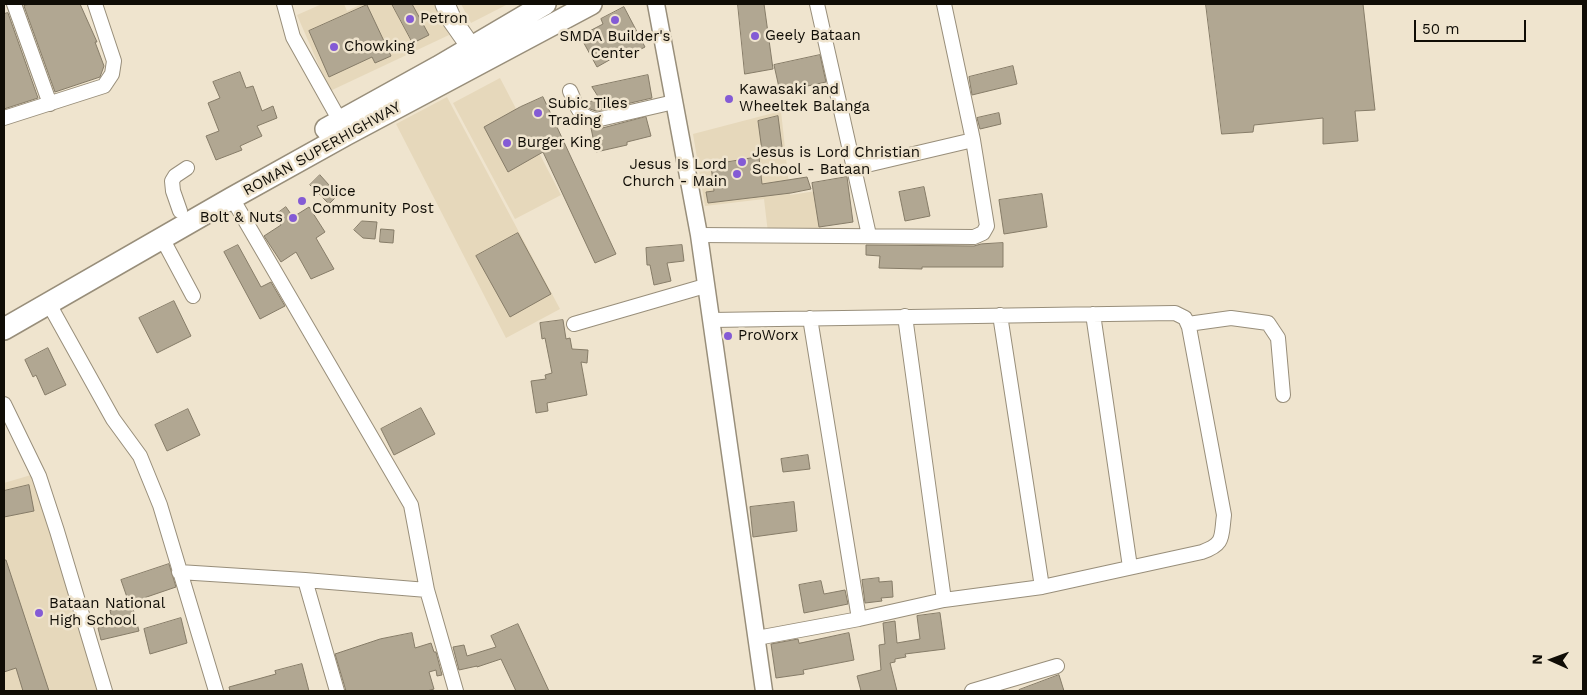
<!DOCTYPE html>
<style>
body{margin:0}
#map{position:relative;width:1587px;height:695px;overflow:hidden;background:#efe4ce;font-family:"Work Sans",sans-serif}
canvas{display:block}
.frame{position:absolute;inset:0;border:5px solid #100d06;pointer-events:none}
.north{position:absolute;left:1527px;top:635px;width:50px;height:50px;-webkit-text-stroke:4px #efe4ce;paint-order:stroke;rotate:272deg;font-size:14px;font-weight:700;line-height:20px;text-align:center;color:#100d06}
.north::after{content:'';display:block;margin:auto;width:18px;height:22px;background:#100d06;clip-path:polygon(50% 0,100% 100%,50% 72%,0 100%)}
.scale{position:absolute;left:1414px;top:20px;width:112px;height:22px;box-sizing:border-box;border:2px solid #100d06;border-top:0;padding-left:6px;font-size:15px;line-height:18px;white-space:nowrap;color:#100d06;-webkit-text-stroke:4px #efe4ce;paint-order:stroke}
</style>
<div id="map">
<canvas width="1587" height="695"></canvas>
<div class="frame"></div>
<div class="north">N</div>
<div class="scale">50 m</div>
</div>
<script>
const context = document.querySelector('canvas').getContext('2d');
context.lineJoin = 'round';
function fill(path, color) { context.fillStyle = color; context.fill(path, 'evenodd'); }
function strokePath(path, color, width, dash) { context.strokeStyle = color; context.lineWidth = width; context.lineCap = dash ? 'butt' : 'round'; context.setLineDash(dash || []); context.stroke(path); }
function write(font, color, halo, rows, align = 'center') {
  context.font = font + ' "Work Sans",sans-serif'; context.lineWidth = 5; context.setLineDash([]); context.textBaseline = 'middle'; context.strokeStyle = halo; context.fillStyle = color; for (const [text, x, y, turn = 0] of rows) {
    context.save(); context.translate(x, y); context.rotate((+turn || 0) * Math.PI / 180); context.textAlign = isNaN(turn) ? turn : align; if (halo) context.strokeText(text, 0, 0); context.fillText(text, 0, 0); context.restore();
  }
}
fill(new Path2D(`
 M322,4H344L347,11L362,4H436L449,35L330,91L297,15Z
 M461,4H508L471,23Z
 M500,78L561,195L515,219L453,103Z
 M447,97L560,309L506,338L396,124Z
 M781,111L790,195L816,191L822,233H768L764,199L705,206L693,134Z
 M31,475L38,491L98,691H4V483Z`), '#e6d8bb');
const building = new Path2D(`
 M30,4H80L97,42H95L104,66L100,77L55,92L24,6Z
 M392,4H412L429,35L413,43Z
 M738,4H764L773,69L745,74Z
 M1206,4H1363L1375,110L1355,111L1358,141L1323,144V118L1254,125L1253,132L1222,134Z
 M367,5L391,56L375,63L372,57L329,77L309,31Z
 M624,7L645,47L622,59L620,54L597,67L580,36L603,24L601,19Z
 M8,13L38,98L4,109V14Z
 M820,55L826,82L780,92L774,65Z
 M1013,66L1017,84L972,95L969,77Z
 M240,72L246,88L253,86L262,111L273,106L277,118L257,126L262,136L240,146L242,150L216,160L206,136L219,131L208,103L220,98L213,82Z
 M648,75L652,98L596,111L590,109L585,104L599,98L592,87Z
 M543,97L616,254L595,263L543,152L508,172L484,127L520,107Z
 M999,113L1001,124L980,129L977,118Z
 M778,116L783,155L763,158L758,121Z
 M646,117L651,136L627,142V145L596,152L591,128L598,129Z
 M759,157L762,184L807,177L811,189L791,193L708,203L706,192L714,191L711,165Z
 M320,175L338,195L329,204L310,185Z
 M847,177L853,222L819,227L812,183Z
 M924,187L930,216L905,221L899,192Z
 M1042,194L1047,227L1004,234L999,200Z
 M286,207L293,217L309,207L325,232L316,238L334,269L311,279L296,252L281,262L264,236L281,225L274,216Z
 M362,221L377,222L375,239L363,238L354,230Z
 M381,229L394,230L393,243L380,242Z
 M518,233L551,294L510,317L476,256Z
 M1003,243V267H922V269L879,268L880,256L866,255V245L974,246L981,244Z
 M238,245L261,287L271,282L285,306L260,319L224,252Z
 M682,245L684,261L667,263L671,281L654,285L650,265H647L646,248Z
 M174,301L191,336L157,353L139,318Z
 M563,320L566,339L570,338L572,349L588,350L587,363L581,362L587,395L547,403L548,411L536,413L531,381L546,379L545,375L552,373L545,338L542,339L540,323Z
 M48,348L66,385L45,395L36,375L33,377L25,360Z
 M421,408L435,434L394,455L381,429Z
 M188,409L200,435L167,451L155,425Z
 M808,455L810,469L783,472L781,459Z
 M29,485L34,511L4,517V491Z
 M794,502L797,531L753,537L750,507Z
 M4,560H6L49,691H23L16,668L4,672Z
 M169,564L176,587L129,603L121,580Z
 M879,578V582L892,581L893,597L881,598L882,601L865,603L862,580Z
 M821,581L824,594L845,590L848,604L804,613L799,585Z
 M132,605L139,631L101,640L98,628L114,624L110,611Z
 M940,613L945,649L905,654L906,657L895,659V662L890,663L897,691H861L857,676L881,670L879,645L885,644L883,623L895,621L897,643L920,639L917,616Z
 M181,618L187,643L150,654L144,629Z
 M518,624L549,691H516L501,659L477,667V666L459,670L453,647L464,645L467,656L496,647L491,636Z
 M412,633L415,648L431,643L434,652H436L442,675L437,676L436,670L429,672L434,689L427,691H346L335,654L380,639Z
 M849,633L854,660L803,670L804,674L776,678L771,644L798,639L799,643Z
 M302,664L309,691H230L229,687L276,674L275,671Z
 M1059,675L1064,691H1019V690Z`);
fill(building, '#b1a792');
strokePath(building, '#867c68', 1);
const minor = new Path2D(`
 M14,4L50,104
 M284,4L293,37L340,121
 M817,4L869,235
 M570,91C577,106 578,117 596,120L674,102
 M4,118L104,86L112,74L114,61L95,4
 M854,168L973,140
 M232,198L411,505L427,590L456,691
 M180,211L173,191L172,181L175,176L187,168
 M699,235L974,237L983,233L987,226L973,140L944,4
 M162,238L193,296
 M49,304L113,419L140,456L160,505L216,691
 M1093,314L1130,567
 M1000,315L1042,587
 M905,316L944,600
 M810,318L859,619
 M711,320L1175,313L1185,318L1189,327L1224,515C1221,537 1225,544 1202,552L1042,587L944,600L859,619L757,638
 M574,324L705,286
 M1188,324L1231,318L1268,323L1278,338L1283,395
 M4,404L39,476L57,531L105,691
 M179,572L305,580L427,590
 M305,580L337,691
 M972,691L1057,666`);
const tertiary = new Path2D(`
 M656,4L699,235L764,691`);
const secondary = new Path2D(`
 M445,4L452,20L480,60`);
const primary = new Path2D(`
 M326,129L438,67L545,4
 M4,329L232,198L347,134L591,4`);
strokePath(minor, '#988e7a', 16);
strokePath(tertiary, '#988e7a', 19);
strokePath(secondary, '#988e7a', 21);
strokePath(primary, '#988e7a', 24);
strokePath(minor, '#fff', 14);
strokePath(tertiary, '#fff', 16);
strokePath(secondary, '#fff', 19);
strokePath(primary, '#fff', 21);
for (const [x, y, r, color] of [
 [410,19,5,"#845bd5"],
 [615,20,5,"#845bd5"],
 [755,36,5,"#845bd5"],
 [334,47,5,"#845bd5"],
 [729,99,5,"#845bd5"],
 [538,113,5,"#845bd5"],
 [507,143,5,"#845bd5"],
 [742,162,5,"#845bd5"],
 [737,174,5,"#845bd5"],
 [302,201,5,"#845bd5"],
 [293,218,5,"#845bd5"],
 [728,336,5,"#845bd5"],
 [39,613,5,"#845bd5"]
]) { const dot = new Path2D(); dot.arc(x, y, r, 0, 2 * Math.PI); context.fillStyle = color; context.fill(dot); strokePath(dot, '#efe4ce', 2); }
write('15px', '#100d06', '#efe4ce', [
 ["Petron",420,19],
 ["Geely Bataan",765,36],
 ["SMDA Builder's",615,37,"center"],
 ["Center",615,54,"center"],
 ["Chowking",344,47],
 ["Kawasaki and",739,90],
 ["Wheeltek Balanga",739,107],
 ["Subic Tiles",548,104],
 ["Trading",548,121],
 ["Burger King",517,143],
 ["Jesus is Lord Christian",752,153],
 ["School - Bataan",752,170],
 ["Jesus Is Lord",727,165,"right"],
 ["Church - Main",727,182,"right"],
 ["Police",312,192],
 ["Community Post",312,209],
 ["Bolt & Nuts",283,218,"right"],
 ["ProWorx",738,336],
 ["Bataan National",49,604],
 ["High School",49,621]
], 'left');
write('15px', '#100d06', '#efe4ce', [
 ["ROMAN SUPERHIGHWAY",322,149,-29]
]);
</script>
